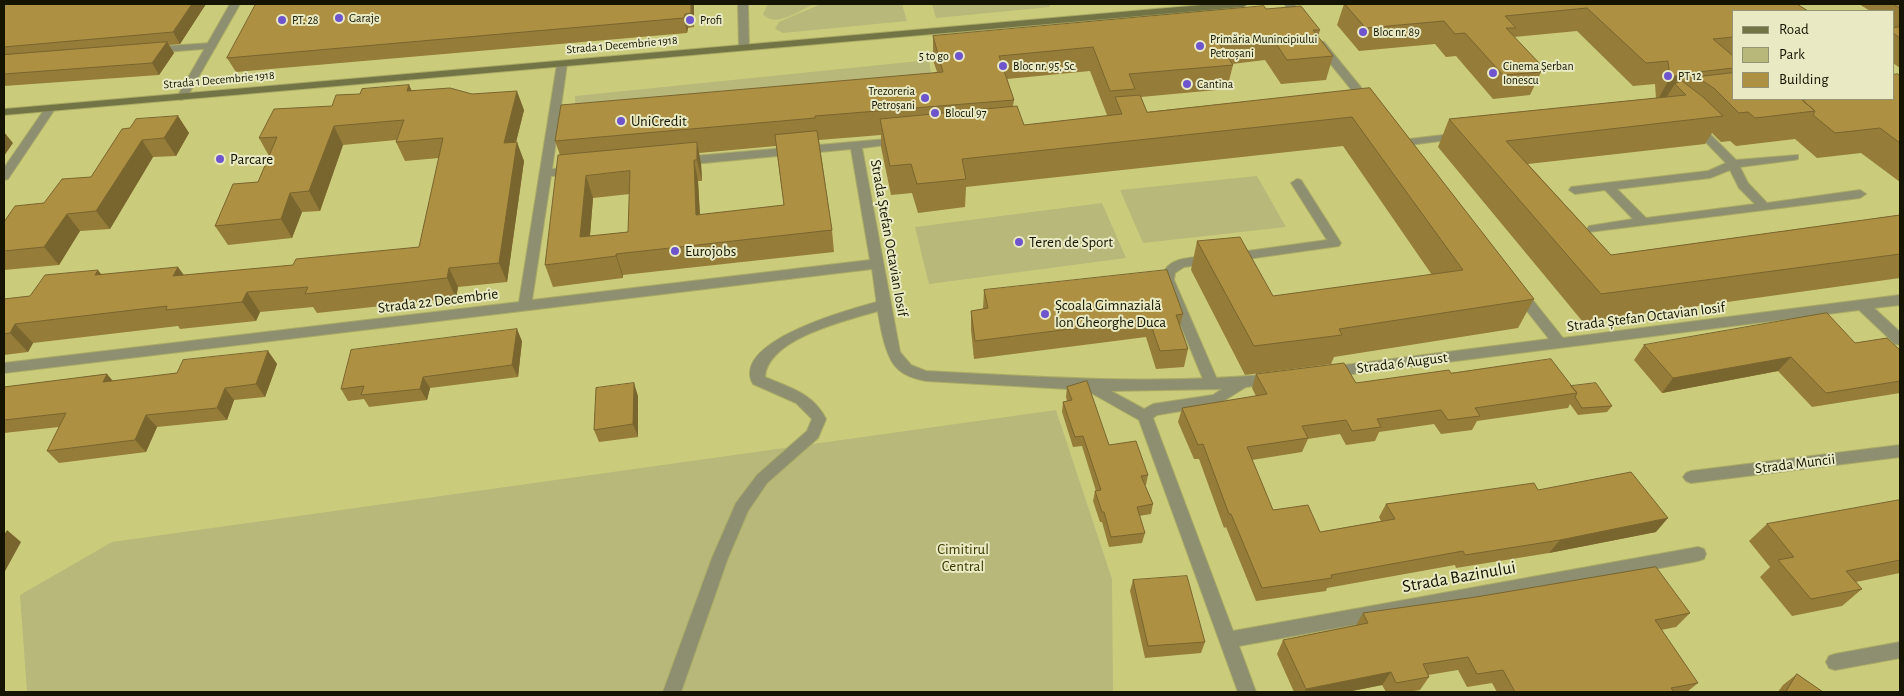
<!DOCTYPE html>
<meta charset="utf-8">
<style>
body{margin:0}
#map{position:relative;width:1904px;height:696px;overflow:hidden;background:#cbcc7b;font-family:"Alegreya Sans",sans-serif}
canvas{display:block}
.frame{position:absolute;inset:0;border:5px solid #141400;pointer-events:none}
.legend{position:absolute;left:1732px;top:10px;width:162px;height:90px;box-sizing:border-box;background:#e9eac3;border:1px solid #949475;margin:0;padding:6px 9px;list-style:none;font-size:15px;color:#141400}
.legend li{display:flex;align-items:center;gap:10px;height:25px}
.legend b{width:25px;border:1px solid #949475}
</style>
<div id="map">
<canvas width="1904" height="696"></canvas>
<div class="frame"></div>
<ul class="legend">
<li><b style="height:6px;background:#737445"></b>Road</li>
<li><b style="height:14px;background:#b8b87a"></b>Park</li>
<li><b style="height:14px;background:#ad9042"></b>Building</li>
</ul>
</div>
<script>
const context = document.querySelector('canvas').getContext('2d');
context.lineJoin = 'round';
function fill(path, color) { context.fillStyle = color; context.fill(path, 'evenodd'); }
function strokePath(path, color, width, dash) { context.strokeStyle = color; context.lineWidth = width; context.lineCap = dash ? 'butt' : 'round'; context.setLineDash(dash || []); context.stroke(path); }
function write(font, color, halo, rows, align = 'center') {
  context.font = font + ' "Alegreya Sans",sans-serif'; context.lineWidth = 4; context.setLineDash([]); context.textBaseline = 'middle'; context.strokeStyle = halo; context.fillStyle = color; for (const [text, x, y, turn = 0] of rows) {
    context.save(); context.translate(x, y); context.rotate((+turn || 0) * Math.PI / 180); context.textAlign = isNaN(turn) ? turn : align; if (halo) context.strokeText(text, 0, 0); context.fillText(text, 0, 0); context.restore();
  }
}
fill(new Path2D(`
 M768,4H814C801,10 774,29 763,14Z
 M821,4H902L907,21L783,33L775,29L779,22Z
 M932,4H1049L1050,7L936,18Z
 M929,60L933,85L576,120L575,96Z
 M1257,176L1286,227L1143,243L1120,190Z
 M1102,203L1126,258L929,284L915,227Z
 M1056,410L1112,579L1113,692H27L20,595L112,542Z`), '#b8b87a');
const service = new Path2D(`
 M738,4H748L749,47L744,50L739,47Z
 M211,43L216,46L215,48L152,53L147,50L152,47Z
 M1695,122L1699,123L1736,160L1798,155V159L1794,160L1740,167L1748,183L1767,203L1860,190L1866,194L1860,198L1589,232L1587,229L1589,226L1633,219L1605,190L1575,194L1569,190L1571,187L1708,171L1726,163L1691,127L1689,125ZM1730,170L1739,188L1755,204L1646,218L1617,189L1710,178Z
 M1297,179L1301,180L1339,240L1341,243L1339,246L1233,261L1229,260L1227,257L1229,254L1233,253L1327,240L1291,183Z
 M1209,256L1215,260L1213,263L1184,267L1175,273L1174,280L1219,384L1217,388H1207L1205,384L1162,280C1164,256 1191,258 1209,256Z
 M884,300L889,302L891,305L889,308C856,318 768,336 765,377C790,388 813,393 826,419L818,438L767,483L748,511L728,558L681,692H663L712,558L736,503L757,475L807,431L812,419L796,403L753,384C729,340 858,307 884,300Z`);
const minor = new Path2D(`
 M230,4H240L187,97L182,100L178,99L177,97Z
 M1284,4H1294L1307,21L1305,23H1299Z
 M1320,41L1324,42L1372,101V105H1364L1316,46V42Z
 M562,61L567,64L552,169L575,167L581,171L575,175L551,176L532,300L870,260L851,149L683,165L677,161L683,157L898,138L902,139V143L862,148L900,352L911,365L926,371C1042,377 1157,385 1273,374L1278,375L1280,379L1278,383L1246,387L1217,405L1157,415L1153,418L1233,631L1698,547L1704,549L1706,554L1704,559L1698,561L1239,646L1256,692H1238L1139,420L1086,390L926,381C916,379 905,376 898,369C880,354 876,293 872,269L4,373V363L519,302L557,64ZM1222,389L1213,395L1153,404L1144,409L1111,391Z
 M50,106L55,109L8,179L4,180V168L46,107Z
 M1460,133L1466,136L1464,138L1401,146L1395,143L1401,140Z
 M1519,287L1524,289L1563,338L1900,295V305L1874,308L1900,332V345L1895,344L1859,310L1329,377L1324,376L1322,372L1324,368L1329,367L1549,339L1512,292Z
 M1900,445V457L1691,483L1686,481L1683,477L1686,473L1691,471Z
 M1900,642V658L1835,670L1829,668L1826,662L1829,656L1835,654Z`);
const secondary = new Path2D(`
 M1213,4H1248L1243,7L4,115V109Z`);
strokePath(service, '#aaab65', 2);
strokePath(minor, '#aaab65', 2);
strokePath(secondary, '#aaab65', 2);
fill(service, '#8e8f70');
fill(minor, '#8e8f70');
fill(secondary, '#737445');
fill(new Path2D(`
 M4,4H206L180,44L169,45L174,53L159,75L4,86Z
 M256,4H694V27L688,28L687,33L236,72L227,58Z
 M1344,4H1797L1733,11V99L1802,100L1893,99L1900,76V182L1861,153L1817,158L1795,139L1736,146L1730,141L1721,142L1712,133L1705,144L1528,164L1611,255L1900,215V278L1583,322L1438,147L1449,119L1656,98L1655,84L1633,86L1577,31L1514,37L1541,65L1539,70L1541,72L1530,95L1493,99L1456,56L1446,57L1435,44L1359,51L1337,25Z
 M1859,4H1900V68L1893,63V11H1870Z
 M1266,9L1320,30L1318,37L1333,56L1326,80L1281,84L1265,60L1232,64L1233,65L1227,89L1141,97L1147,112L1370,88L1534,299L1518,328L1334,357L1331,364L1245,375L1191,270L1197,241L1273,296L1432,275L1343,146L966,187L965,207L918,213L912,193L891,195L881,147V135L819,140L832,230L834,252L623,275V278L553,287L545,265L560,155L555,141L937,72L933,60V36ZM1090,71L1107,115H1112L1024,125L1013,106L1014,100L1007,79ZM776,146L784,205L700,215L698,181H702L701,164L699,153ZM630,194L628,232L590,236L593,198Z
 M409,85L412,91L524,110L516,142L524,161L507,282L458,287L456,298L317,313L313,307L260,312L256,321L180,329L178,326L33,343L28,352L4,355V299L30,296L101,274L184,275L293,265L419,247L439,158L405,161L396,142V140L343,145L320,211L302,212L292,238L228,245L215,226L258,182L269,156L259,138L360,94Z
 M178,116L189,133L176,156L153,157L110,229L80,231L59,265L4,270V222L44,203L91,177L130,128Z
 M984,290L1183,314L1180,326L1188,349L1184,367L1156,369L1146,337L974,359L971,330V311L983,309Z
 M522,341L518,377L430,388L427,400L369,407L364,399L348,401L341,389Z
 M1855,343L1900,350V393L1812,407L1778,371L1662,393L1634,360L1644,345Z
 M268,351L277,364L265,397L234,400L227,420L157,427L146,452L59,463L47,451L59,427L4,433V387L107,374L112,381L177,373Z
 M1451,373L1571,386L1612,406L1607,412L1578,415L1570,404L1568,408L1477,421L1472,430L1441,434L1434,424L1379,432L1375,441L1346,445L1340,434L1308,439L1302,452L1252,460L1273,510L1320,532L1381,521L1379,517L1386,504L1538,490L1656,532L1549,553L1456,568L1455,565L1327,588L1326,591L1256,601L1226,527L1224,528L1199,459H1194L1178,422L1182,408L1256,396L1252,388L1256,374L1356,383Z
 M1067,387L1109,445L1148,475L1146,485H1145L1153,504L1151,514L1139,516L1145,533L1142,543L1109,547L1102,522H1100L1093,501L1095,491H1096L1082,446L1073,447L1062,412L1063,402L1067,401L1066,397Z
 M638,396V437L599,442L594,430Z
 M1900,500V573L1856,582L1862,589L1842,606L1792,616L1760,577L1770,567L1749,541L1767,524Z
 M1133,580L1205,642L1201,653L1145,658L1130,591Z
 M1363,613H1690L1676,627L1661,630L1698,683L1687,692H1497L1492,683L1467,687L1458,670L1428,675L1429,677L1420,690L1408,692H1386L1382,685L1347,692H1294L1277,654L1283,640L1356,625Z
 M1797,674L1823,692H1778L1783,685Z`), '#957c39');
fill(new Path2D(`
 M192,4H206L180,44L173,32Z
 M691,4H694V27L691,13Z
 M685,14L688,28L687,33L684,18Z
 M167,42L174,53L159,75L152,63Z
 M1681,74L1666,98L1657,101L1670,78Z
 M409,85L417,104L407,91Z
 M517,91L524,110L511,162L504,143Z
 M178,116L189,133L176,156L164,138Z
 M334,126L343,145L320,211L309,191Z
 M4,132L13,143L4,156Z
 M142,140L153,157L110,229L96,211Z
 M517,142L524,161L507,282L499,263Z
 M697,142L701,164L702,181L697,160Z
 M694,160L698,181L701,237L696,215Z
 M586,176L593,198L588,259L580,237Z
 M290,193L302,212L292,238L281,219Z
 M67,214L80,231L59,265L44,247Z
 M616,254L623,275V278L616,256Z
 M178,267L192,286L173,276Z
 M449,268L458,287L456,298L447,278Z
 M98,270L113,290L95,275Z
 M247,292L260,312L256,321L242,302Z
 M15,324L33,343L28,352L10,333Z
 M517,329L522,341L518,377L512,365Z
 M268,351L277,364L265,397L256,384Z
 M1791,357L1778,371L1662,393L1673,378Z
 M107,374L118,387L103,382Z
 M423,377L430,388L427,400L420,389Z
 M634,383L638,396V437L633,424Z
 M225,388L234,400L227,420L217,408Z
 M146,415L157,427L146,452L135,440Z
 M1668,518L1656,532L1549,553L1560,540Z
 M7,530L21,542L4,573V535Z
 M1391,672L1382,685L1347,692H1304L1306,689Z`), '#79652e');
const building = new Path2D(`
 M4,4H192L173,32L4,47Z
 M256,4H691V13L685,14L684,18L227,58Z
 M1345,4H1797L1808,11H1733V37L1713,39L1733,56V68L1681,74L1670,78L1668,61L1646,63L1587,8L1505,16L1516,28H1506L1541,65L1535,66L1541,72L1503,75L1465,33L1455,34L1444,21L1366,28Z
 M1894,4H1900V8Z
 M1264,6L1266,9L1301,6L1320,30H1313L1333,56L1287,60L1271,36L1218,42L1233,65L1129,74L1135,89L1110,91L1093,47L999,56L1014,100L815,116V118L555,141L561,105L943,72L933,36Z
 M1900,27V38L1893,33V28Z
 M167,42L152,63L4,74V55Z
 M1733,73V99H1801L1815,111L1755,118L1748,112L1739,113L1715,89L1697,77Z
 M1898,74L1900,76V143L1880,128L1835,133L1813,115L1815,111L1802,100L1814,99H1893V75Z
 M1682,81L1703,97L1723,116L1506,141L1611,255L1900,215V254L1601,294L1449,119L1686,95L1675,84Z
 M409,85L407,91L450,88L472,94L517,91L504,143L517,142L499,263L449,268L447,278L305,294L308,287L247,292L242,302L166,310L167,306L15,324L10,333L4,334V299L30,296L45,275L98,270L95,275L178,267L173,276L293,265L296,259L419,247L443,138L396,142L404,120L334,126L309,191L290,193L281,219L215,226L233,184L258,182L277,137L259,138L274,109L332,106L336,95L360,94L362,89Z
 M1370,88L1534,299L1339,329L1342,335L1254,346L1197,241L1240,237L1273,296L1463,270L1352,117L962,159L966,179L917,184L911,164L890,166L880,119L1017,106L1024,125L1122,114L1115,97L1140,95L1147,112Z
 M178,116L164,138L142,140L96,211L67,214L44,247L4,251V222L15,206L44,203L62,179L91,177L122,129L130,128L136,119Z
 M817,131L832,230L616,254V256L545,265L558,155L697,142V160H694L696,215L784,205L775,135ZM630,171L628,232L580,237L586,176Z
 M1167,270L1183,314L1176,315L1188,349L1160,351L1149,319L975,341L971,311L988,308L984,290Z
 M1827,313L1855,343L1887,338L1900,350V381L1826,393L1791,357L1673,378L1644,345Z
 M517,329L512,365L423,377L420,389L361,395L364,386L341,389L351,350Z
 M268,351L256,384L225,388L217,408L146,415L135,440L47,451L66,413L4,420V387L107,374L103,382L177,373L183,360Z
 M1551,359L1577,393L1475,408L1480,416L1448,420L1441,410L1377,419L1381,427L1352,431L1346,420L1302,426L1308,438L1247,447L1273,510L1308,505L1320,532L1395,519L1386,504L1534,483L1538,490L1631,472L1668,518L1560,540L1465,555L1463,551L1331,575L1332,578L1262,588L1231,514H1229L1203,444L1198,445L1182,408L1267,394L1256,374L1344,363L1356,383L1449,370L1451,373Z
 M1087,381L1109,445L1136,441L1148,475L1141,476L1153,504L1137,507L1145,533L1111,537L1104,512H1102L1095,491L1101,490L1083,436L1075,437L1063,402L1072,400L1067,387Z
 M634,383L633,424L594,430L596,388Z
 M1596,383L1612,406L1582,408L1575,397L1577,393L1571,386Z
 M1900,500V560L1846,571L1862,589L1811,599L1778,560L1794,557L1767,524Z
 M1656,567L1690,613L1655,620L1698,683L1671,688L1674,692H1515L1503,670L1477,674L1468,657L1423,664L1429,677L1396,683L1391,672L1306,689L1283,640L1368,623L1363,613L1476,597Z
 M1187,576L1205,642L1148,646L1133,580Z
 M1797,674L1823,692H1786Z`);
fill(building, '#ad9042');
strokePath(building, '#79652e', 1);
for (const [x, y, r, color] of [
 [339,18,5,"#6e54cd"],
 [282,20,5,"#6e54cd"],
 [690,20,5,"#6e54cd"],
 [1363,32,5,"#6e54cd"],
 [1200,46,5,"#6e54cd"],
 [959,56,5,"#6e54cd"],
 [1003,66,5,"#6e54cd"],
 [1493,73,5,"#6e54cd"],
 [1668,76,5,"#6e54cd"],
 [1187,84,5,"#6e54cd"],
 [925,98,5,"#6e54cd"],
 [935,113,5,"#6e54cd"],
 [621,121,5,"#6e54cd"],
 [220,159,5,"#6e54cd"],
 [1019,242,5,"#6e54cd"],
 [675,251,5,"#6e54cd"],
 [1045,314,5,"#6e54cd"]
]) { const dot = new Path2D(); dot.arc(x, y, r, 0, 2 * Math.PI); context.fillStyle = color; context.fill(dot); strokePath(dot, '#e9eac3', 2); }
write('12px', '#141400', '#e9eac3', [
 ["Garaje",349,18],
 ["P.T. 28",292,20],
 ["Profi",700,20],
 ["Bloc nr. 89",1373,32],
 ["Primăria Munincipiului",1210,39],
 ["Petroșani",1210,53],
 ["5 to go",949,56,"right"],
 ["Bloc nr. 95, Sc.",1013,66],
 ["Cinema Şerban",1503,66],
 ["Ionescu",1503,80],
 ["PT 12",1678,76],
 ["Cantina",1197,84],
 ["Trezoreria",915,91,"right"],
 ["Petroșani",915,105,"right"],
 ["Blocul 97",945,113]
], 'left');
write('12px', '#141400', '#e9eac3', [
 ["Strada 1 Decembrie 1918",622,45,-5],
 ["Strada 1 Decembrie 1918",219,80,-5]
]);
write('15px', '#141400', '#e9eac3', [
 ["UniCredit",631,121],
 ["Parcare",230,159],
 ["Teren de Sport",1029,242],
 ["Eurojobs",685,251],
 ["Școala Gimnazială",1055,305],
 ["Ion Gheorghe Duca",1055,322]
], 'left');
write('15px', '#141400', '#e9eac3', [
 ["Strada Ștefan Octavian Iosif",889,238,80],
 ["Strada 22 Decembrie",438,301,-7],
 ["Strada Ștefan Octavian Iosif",1646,317,-7],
 ["Strada 6 August",1402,363,-7],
 ["Strada Muncii",1795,464,-7]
]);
write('15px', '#3b3a00', '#e9eac3', [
 ["Cimitirul",963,549],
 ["Central",963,566]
]);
write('18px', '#141400', '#e9eac3', [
 ["Strada Bazinului",1459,577,-10]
]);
</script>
